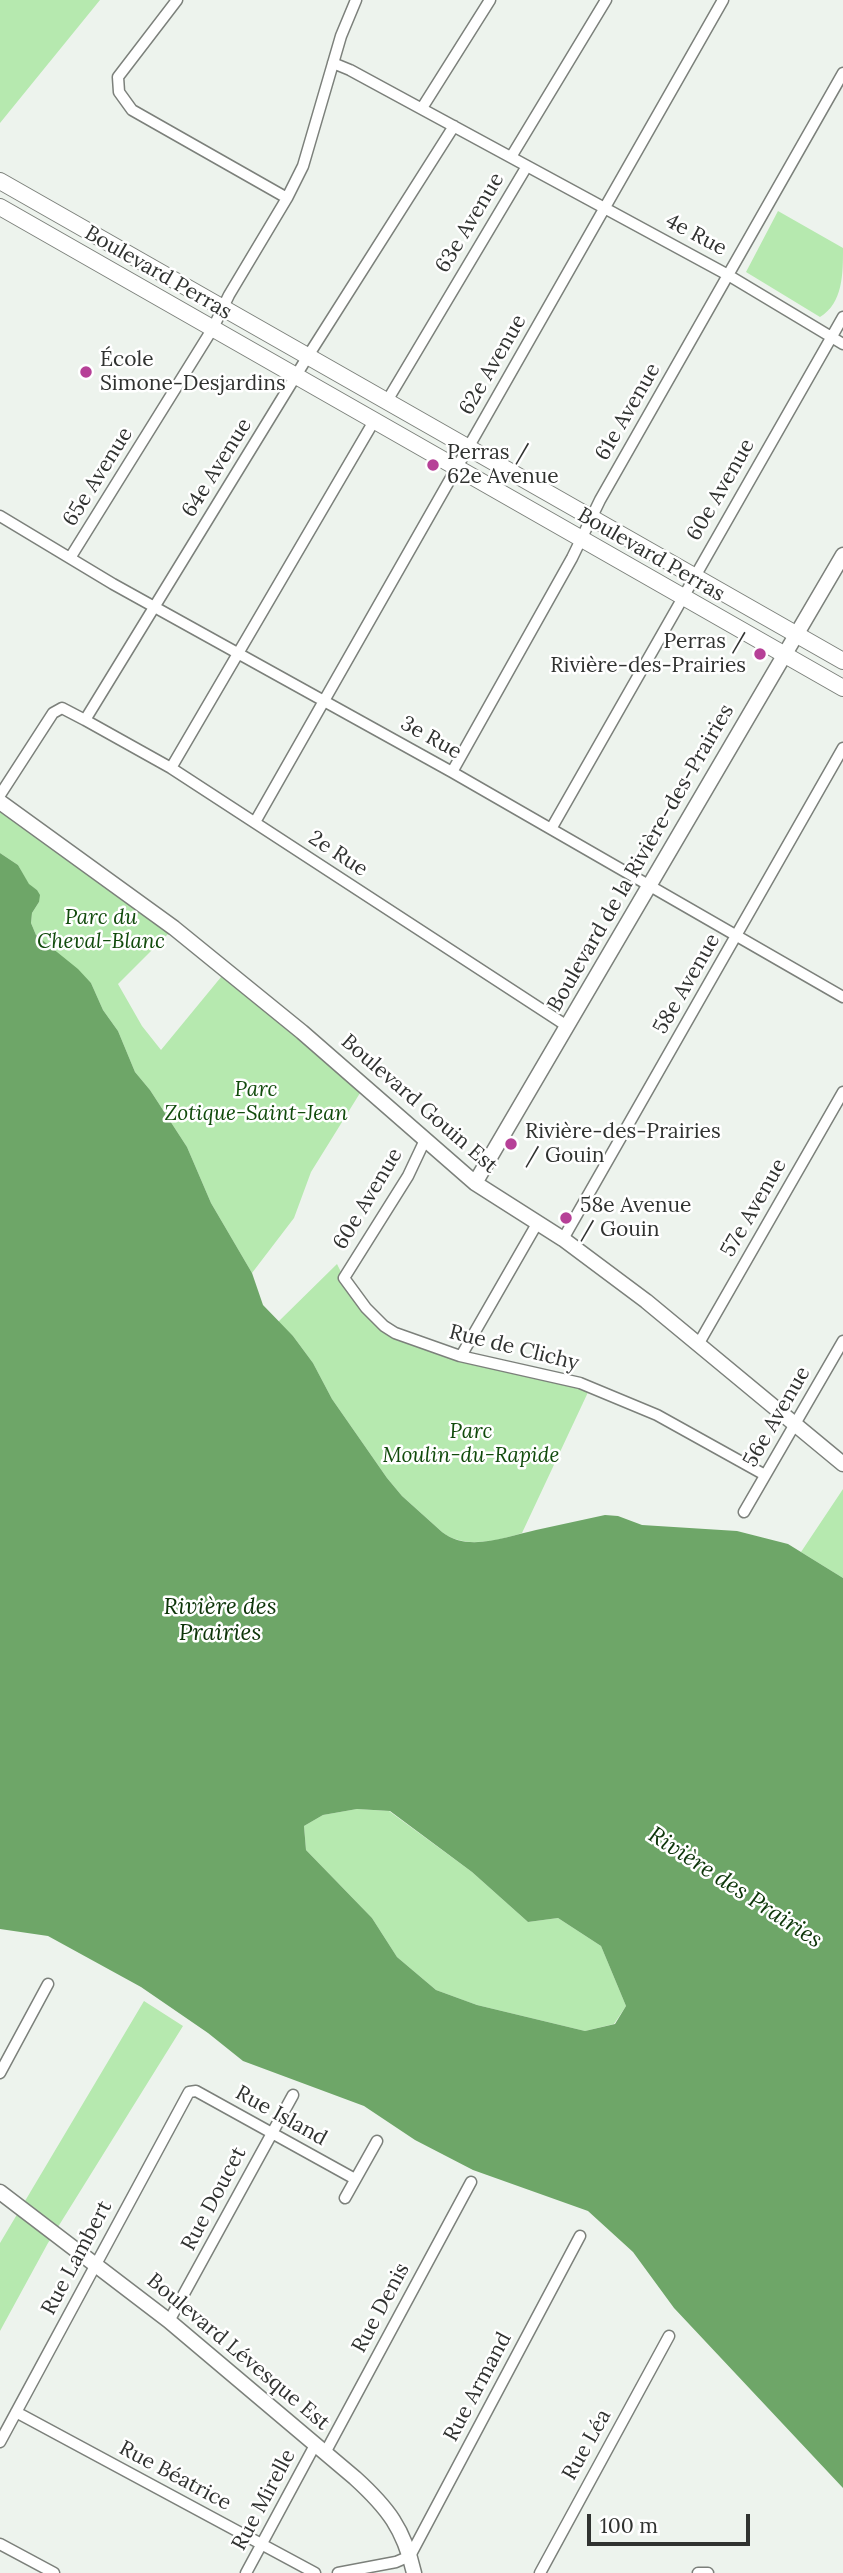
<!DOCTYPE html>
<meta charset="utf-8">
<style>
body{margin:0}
#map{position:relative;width:843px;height:2573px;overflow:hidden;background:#edf3ed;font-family:Lora,serif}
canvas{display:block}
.scale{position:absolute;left:587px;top:2514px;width:163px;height:32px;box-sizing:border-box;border:4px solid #303230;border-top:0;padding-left:9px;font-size:21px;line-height:24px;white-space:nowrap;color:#303230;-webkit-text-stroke:5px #fff;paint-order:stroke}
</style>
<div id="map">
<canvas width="843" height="2573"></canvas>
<div class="scale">100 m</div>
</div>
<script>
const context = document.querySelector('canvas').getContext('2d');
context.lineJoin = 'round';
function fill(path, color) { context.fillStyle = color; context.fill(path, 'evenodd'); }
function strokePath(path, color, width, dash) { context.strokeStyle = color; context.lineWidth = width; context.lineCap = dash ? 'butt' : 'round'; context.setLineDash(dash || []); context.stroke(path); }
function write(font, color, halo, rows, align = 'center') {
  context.font = font + ' Lora,serif'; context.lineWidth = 5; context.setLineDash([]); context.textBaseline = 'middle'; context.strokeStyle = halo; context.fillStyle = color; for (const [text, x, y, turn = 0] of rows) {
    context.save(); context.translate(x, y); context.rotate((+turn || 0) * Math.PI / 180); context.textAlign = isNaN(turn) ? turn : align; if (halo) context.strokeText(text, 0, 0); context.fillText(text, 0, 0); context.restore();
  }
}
fill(new Path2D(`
 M0,0H100L0,123Z
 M778,211L843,248C843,274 843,303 820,317L746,272Z
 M0,802L174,928L118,984L142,1026L161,1050L226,971L365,1085L311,1172L294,1218L252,1273L211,1203L187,1147L150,1090L135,1072L118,1031L103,1010L91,983L36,935L31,923L32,913L39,902L37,890L29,885L18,865L0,853Z
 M337,1264L344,1278L395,1333L590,1388L522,1533C498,1541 463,1549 442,1532L402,1496L387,1478L332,1399L313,1363L293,1336L278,1322Z
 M843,1489V1578L801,1552Z
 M357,1809L389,1811L472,1872L528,1922L558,1918L601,1946L626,2006L614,2024L585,2031L477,2005L436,1990L397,1957L372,1918L306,1850L304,1826L323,1815Z
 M144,2001L183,2026L48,2243L0,2331V2243Z`), '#b6e9af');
fill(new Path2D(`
 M0,853L18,865L29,884L37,890L40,895L39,902L32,913L31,923L36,935L78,969L91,983L103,1010L118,1031L135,1072L150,1090L187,1147L211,1203L252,1273L263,1305L293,1336L313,1363L332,1399L387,1478L402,1496L442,1532C468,1553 508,1536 536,1530C559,1525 582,1520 605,1515L618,1516L642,1525L737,1531L788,1544L843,1578V2488L674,2308L633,2252L588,2211L473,2170L415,2140L364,2106L243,2061L208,2033L141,1987L48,1936L0,1929ZM357,1809L390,1811L472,1872L528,1922L558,1918L601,1946L626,2006L615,2024L585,2031L477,2005L436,1990L397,1957L372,1918L306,1850L304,1826L323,1815Z`), '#6ea668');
const minor = new Path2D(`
 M177,0L118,77L119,92L132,110L287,198
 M333,63L350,70L527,166L387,401
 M422,108L490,0
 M511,157L606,0
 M527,166L728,275L843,344
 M0,516L113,584L452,772L843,997
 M70,558L213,328L229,295L287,198L303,166L341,36L356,0
 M85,720L171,768L567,1026
 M171,768L374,421
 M452,772L572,558L600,500L843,73
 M0,795L53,713L62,708L85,720L308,356L454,126
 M255,822L723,0
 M551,829L843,317
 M425,1140L408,1176L344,1278L366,1308L384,1326L395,1333L460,1356L580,1383L657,1415L765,1475
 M563,1239L843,748
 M699,1343L843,1092
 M461,1356L538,1222
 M744,1512L843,1341
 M0,2073L48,1984
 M345,2198L377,2141
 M169,2321L293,2095
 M16,2412L315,2573
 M0,2442L189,2092L196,2091L355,2179
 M325,2453L471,2182
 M0,2544L54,2573
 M246,2573L315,2445
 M338,2573L396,2562L410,2556L580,2236
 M540,2573L669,2336
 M698,2573H708`);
const tertiary = new Path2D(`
 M0,802L174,928L302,1032L475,1183L563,1239L646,1301L843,1464
 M475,1183L843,555
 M0,2192L169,2321L355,2478C388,2508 404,2529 414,2573`);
const secondary = new Path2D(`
 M0,181L843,661
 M0,207L843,688`);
strokePath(minor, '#7c807b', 13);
strokePath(tertiary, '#7c807b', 17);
strokePath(secondary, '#7c807b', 18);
strokePath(minor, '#fff', 10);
strokePath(tertiary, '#fff', 14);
strokePath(secondary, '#fff', 16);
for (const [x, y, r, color] of [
 [86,372,7,"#b64097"],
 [433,465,7,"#b64097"],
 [760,654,7,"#b64097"],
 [511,1144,7,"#b64097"],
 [566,1218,7,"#b64097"]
]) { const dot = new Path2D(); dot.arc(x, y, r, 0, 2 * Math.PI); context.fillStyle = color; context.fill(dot); strokePath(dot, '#fff', 2.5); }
write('21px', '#303230', '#fff', [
 ["63e Avenue",470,223,-59],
 ["4e Rue",696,235,28],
 ["Boulevard Perras",158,273,30],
 ["62e Avenue",493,365,-60],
 ["61e Avenue",628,412,-60],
 ["64e Avenue",217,468,-58],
 ["65e Avenue",98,477,-58],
 ["60e Avenue",721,490,-60],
 ["Boulevard Perras",651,555,30],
 ["3e Rue",431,738,29],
 ["2e Rue",338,854,33],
 ["Boulevard de la Rivière-des-Prairies",641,858,-60],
 ["58e Avenue",687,984,-60],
 ["Boulevard Gouin Est",419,1104,41],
 ["60e Avenue",368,1199,-59],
 ["57e Avenue",754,1208,-60],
 ["Rue de Clichy",514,1348,14],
 ["56e Avenue",777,1417,-60],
 ["Rue Island",281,2116,29],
 ["Rue Doucet",214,2199,-62],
 ["Rue Lambert",77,2258,-62],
 ["Rue Denis",381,2308,-62],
 ["Boulevard Lévesque Est",238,2352,40],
 ["Rue Armand",478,2387,-62],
 ["Rue Léa",587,2445,-61],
 ["Rue Béatrice",175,2476,28],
 ["Rue Mirelle",264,2500,-62]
]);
write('21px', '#303230', '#fff', [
 ["École",100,360],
 ["Simone-Desjardins",100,384],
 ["Perras /",447,453],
 ["62e Avenue",447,477],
 ["Perras /",746,642,"right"],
 ["Rivière-des-Prairies",746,666,"right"],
 ["Rivière-des-Prairies",525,1132],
 ["/ Gouin",525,1156],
 ["58e Avenue",580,1206],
 ["/ Gouin",580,1230]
], 'left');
write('italic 21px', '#114b0c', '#fff', [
 ["Parc du",101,918],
 ["Cheval-Blanc",101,942],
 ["Parc",256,1090],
 ["Zotique-Saint-Jean",256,1114],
 ["Parc",471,1432],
 ["Moulin-du-Rapide",471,1456]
]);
write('italic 23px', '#0d3509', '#fff', [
 ["Rivière des",220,1607],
 ["Prairies",220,1633],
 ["Rivière des Prairies",735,1888,33]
]);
</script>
